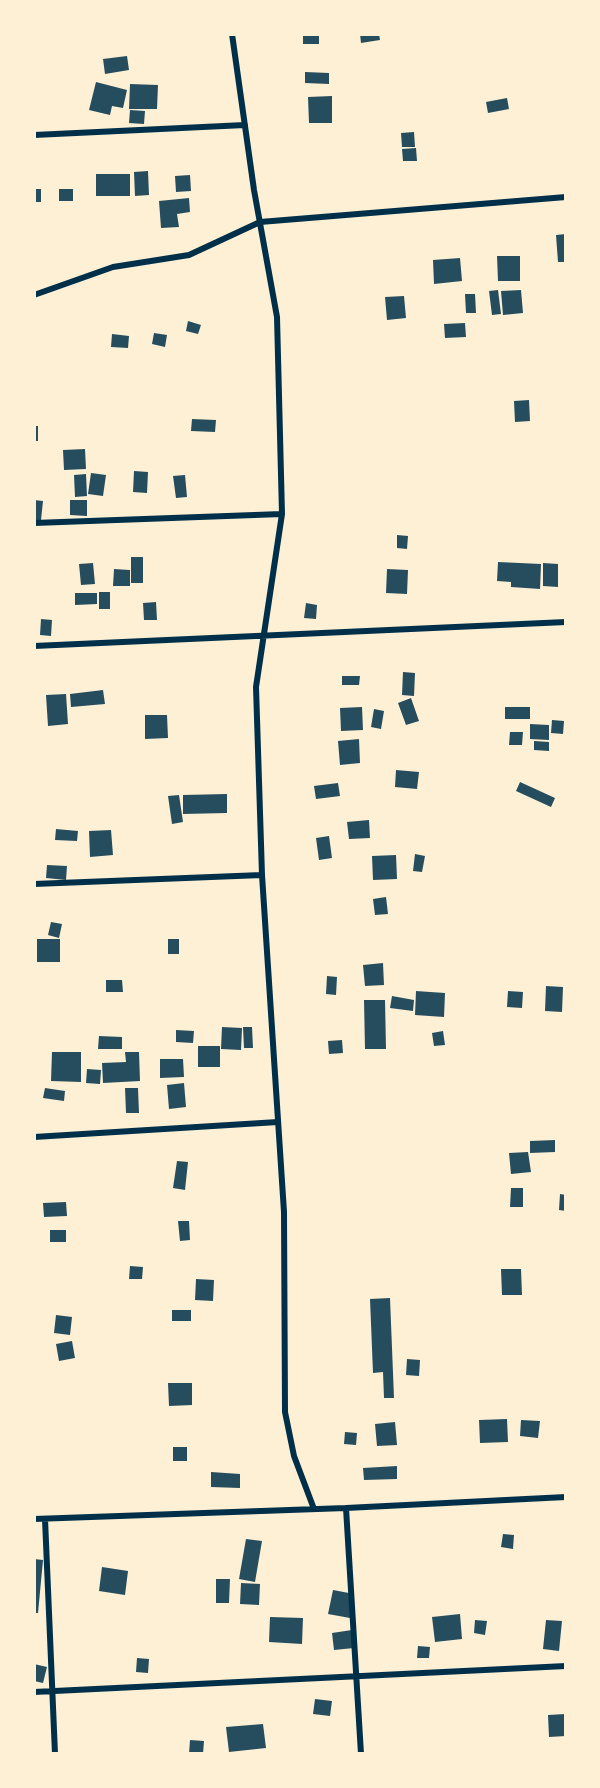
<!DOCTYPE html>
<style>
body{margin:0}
#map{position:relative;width:600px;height:1788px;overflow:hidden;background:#fdf0d5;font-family:Roboto,sans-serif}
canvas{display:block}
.frame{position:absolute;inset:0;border:36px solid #fdf0d5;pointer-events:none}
</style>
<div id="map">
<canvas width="600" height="1788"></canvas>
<div class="frame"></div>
</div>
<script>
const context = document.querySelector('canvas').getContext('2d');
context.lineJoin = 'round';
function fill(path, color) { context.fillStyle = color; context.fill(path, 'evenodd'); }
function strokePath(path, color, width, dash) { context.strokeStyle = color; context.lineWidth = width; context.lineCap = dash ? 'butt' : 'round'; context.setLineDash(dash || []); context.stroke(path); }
fill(new Path2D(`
 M303,34H319V44H303Z
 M360,34H379L380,40L361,43Z
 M127,56L129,70L105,74L103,59Z
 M305,72L329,73V84L305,83Z
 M96,82L127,90L123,108L112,106L110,115L89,110Z
 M130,84L158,85L157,109H129Z
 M332,96V123H309L308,97Z
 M507,98L509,109L488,113L486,102Z
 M130,110L145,111L144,124L129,123Z
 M414,132L415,147H402L401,133Z
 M416,148L417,161H403L402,149Z
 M148,171L149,195L135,196L134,172Z
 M96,174H130V196H96Z
 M190,175L191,191L176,192L175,176Z
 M34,189H41V202H34Z
 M59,189H73V201H59Z
 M189,198L190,212L177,214L179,227L161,228L159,201Z
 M566,234V262H558L556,235Z
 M497,256H520V281H498Z
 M460,258L462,281L434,284L433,260Z
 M498,290L501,314L492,315L489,291Z
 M521,290L523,313L503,315L501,291Z
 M465,294H475L476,313H466Z
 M404,296L406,318L387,320L385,297Z
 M188,321L201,325L198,334L186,331Z
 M465,323L466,337L445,338L444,324Z
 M154,333L167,335L165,347L152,344Z
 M112,334L129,336L128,348L111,347Z
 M529,400L530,421L515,422L514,401Z
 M192,419L216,420L215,432L191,431Z
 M34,426H38V441H34Z
 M85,449L86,469L64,470L63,450Z
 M134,471L148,472L147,493L133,492Z
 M91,473L106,475L103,496L88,494Z
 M86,474L87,496L75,497L74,475Z
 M185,475L187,497L176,498L173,476Z
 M34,500L43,501L41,520H34Z
 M70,500H87V516L70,515Z
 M397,535L408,536L407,549L397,548Z
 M131,557H143V583H131Z
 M498,562L541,564L540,589L511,587V582L497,581Z
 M93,563L95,584L81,585L79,564Z
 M543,563L558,564V587L543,586Z
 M114,569L130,570V586H113Z
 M387,569L408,570L407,594L386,593Z
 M99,592H110V609H99Z
 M75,593H97V604L75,605Z
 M156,602L157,620H144L143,603Z
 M306,603L317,605L316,619L304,618Z
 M41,619L52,620L51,636L40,635Z
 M403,672L415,673L414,696L402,695Z
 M342,676H360L359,685H342Z
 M103,690L105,704L71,707L70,694Z
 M66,694L68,724L48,726L46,695Z
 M411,698L419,721L406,725L398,703Z
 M362,707L363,730L341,731L340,708Z
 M505,707H530V719H505Z
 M374,709L384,711L381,729L371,727Z
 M145,715H167L168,738L145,739Z
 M552,720L564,721L563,734L551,733Z
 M530,724L549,725V740L530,739Z
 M510,732H523L522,745H509Z
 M359,739L360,763L340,765L338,741Z
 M534,741L549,742V751L534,750Z
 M396,770L419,772L417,789L395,787Z
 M520,782L555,798L551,807L516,791Z
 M338,783L340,796L316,799L314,786Z
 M227,794V813L183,814V795Z
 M179,795L183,822L172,824L168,796Z
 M369,820L370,838L349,839L347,822Z
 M56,829L78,831L77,841L55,840Z
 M111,830L113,855L90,857L89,831Z
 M329,836L332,858L319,860L316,838Z
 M415,854L425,856L422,872L413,871Z
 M396,855L397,879L373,880L372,856Z
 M47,865L67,866L66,880L46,878Z
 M386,897L388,914L375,915L373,899Z
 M51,922L62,924L59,938L48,935Z
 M37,939H60V962H37Z
 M168,939H179V954H168Z
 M383,963L384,985L365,986L363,965Z
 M327,976L337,977L336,995L326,994Z
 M106,980H122L123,992H106Z
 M546,986L563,987L562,1012L545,1011Z
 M416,991L445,993L444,1017L415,1015Z
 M508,991L523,992L522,1008L507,1007Z
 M392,996L414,1000L413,1011L390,1008Z
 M364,1000H385L386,1049H365Z
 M222,1027L242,1028L241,1050L221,1049Z
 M243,1027H252L253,1048H244Z
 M176,1030L194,1031L193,1043L176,1042Z
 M443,1031L445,1045L434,1046L432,1033Z
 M99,1036L122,1037V1049H98Z
 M342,1040L343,1053L329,1054L328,1041Z
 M198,1046H220V1067H198Z
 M52,1052H81V1082L51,1081Z
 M125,1052H139L140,1081L103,1083L102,1063L126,1062Z
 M160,1059H183L184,1077L160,1078Z
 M87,1069L101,1070L100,1084L86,1083Z
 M184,1083L186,1107L169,1109L167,1085Z
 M45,1088L65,1091L64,1101L43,1098Z
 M125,1088H138L139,1113H126Z
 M555,1140V1152L530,1153V1141Z
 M528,1152L531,1172L511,1174L509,1153Z
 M177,1161L188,1162L185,1190L173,1188Z
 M511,1188H523V1207H510Z
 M560,1194L566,1195V1211L559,1210Z
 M66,1202L67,1216L44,1217L43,1203Z
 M178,1221H189L190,1240L180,1241Z
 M50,1230H66V1242H50Z
 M130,1266L143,1267L142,1279H129Z
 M501,1269H521L522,1295H502Z
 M196,1279L214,1280L213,1301L195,1300Z
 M390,1298L394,1398H384L383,1372L373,1373L370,1299Z
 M172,1310H191V1321H172Z
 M56,1315L72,1317L70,1335L54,1333Z
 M72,1341L75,1358L59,1361L56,1344Z
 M407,1359L420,1360L419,1376L406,1375Z
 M168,1383H192V1405L169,1406Z
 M507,1419L508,1442L480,1443L479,1420Z
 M521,1420L540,1421L538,1438L520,1436Z
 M395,1422L397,1445L377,1446L375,1424Z
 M345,1432L357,1433L356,1445L344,1444Z
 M173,1447H187V1461H173Z
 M397,1466V1479L364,1480L363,1468Z
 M211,1472L240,1474V1488L211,1487Z
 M503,1534L514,1535L513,1549L501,1547Z
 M246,1539L262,1541L255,1582L239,1579Z
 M34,1559L43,1560L38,1613H34Z
 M102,1567L128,1571L125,1595L99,1591Z
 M216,1579H230L229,1603H216Z
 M241,1583L260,1584L259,1605L240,1604Z
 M333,1590L354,1594L350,1618L328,1614Z
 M460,1614L462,1639L435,1642L432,1617Z
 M270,1617L303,1618L302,1644L269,1642Z
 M475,1620L487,1621L485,1635L474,1633Z
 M546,1620L562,1621L559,1651L543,1649Z
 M352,1630L354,1648L334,1650L332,1633Z
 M418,1646L430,1647L429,1658H417Z
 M137,1658L149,1659L148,1673L136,1672Z
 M34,1664L47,1667L43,1683L34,1681Z
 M315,1699L332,1701L330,1716L313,1714Z
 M565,1714L566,1736L549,1737L548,1715Z
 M263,1724L266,1748L229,1752L226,1727Z
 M190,1740L204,1741L203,1754H189Z`), '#264d5e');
strokePath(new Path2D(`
 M232,34L254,190L277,317L282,514L256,687L262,875L284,1212L285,1412L294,1456L314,1509
 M34,135L245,125
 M34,295L113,267L189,255L260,222L566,197
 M34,523L282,514
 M34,646L566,622
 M34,884L262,875
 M34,1137L278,1122
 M346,1508L361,1754
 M34,1519L346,1508L566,1497
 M45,1519L55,1754
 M34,1692L566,1666`), '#003049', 6);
</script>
